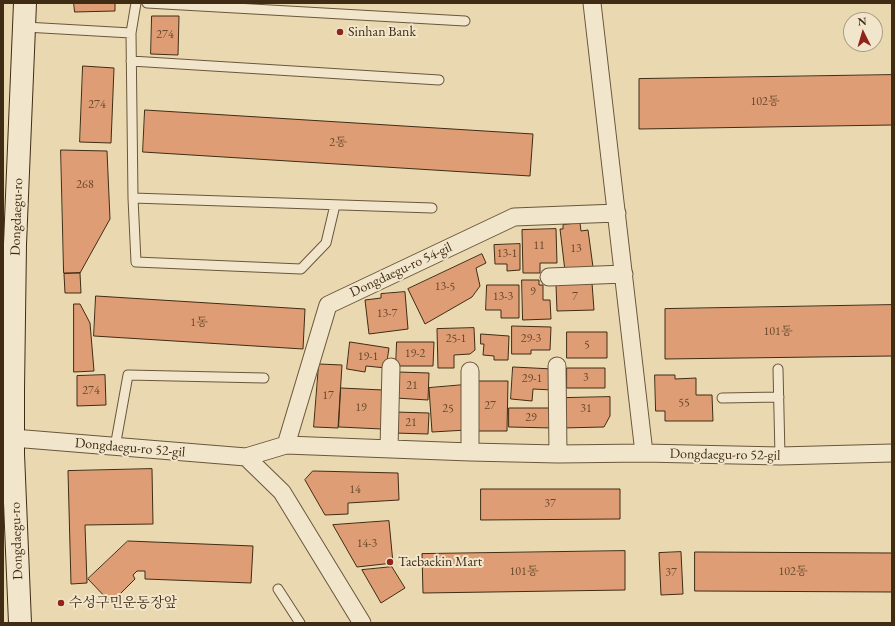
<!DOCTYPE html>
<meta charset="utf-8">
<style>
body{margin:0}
#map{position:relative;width:895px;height:626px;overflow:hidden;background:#ead8b1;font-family:"EB Garamond",serif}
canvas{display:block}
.frame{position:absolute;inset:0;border:4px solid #402c14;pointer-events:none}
.north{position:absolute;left:843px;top:12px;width:40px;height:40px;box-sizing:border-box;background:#f1e6cc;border:1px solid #aa9c82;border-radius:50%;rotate:355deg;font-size:11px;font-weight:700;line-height:16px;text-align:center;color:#402c14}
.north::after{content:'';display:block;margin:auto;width:14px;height:18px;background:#8f2418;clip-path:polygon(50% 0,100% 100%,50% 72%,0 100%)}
</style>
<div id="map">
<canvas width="895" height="626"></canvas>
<div class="frame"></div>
<div class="north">N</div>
</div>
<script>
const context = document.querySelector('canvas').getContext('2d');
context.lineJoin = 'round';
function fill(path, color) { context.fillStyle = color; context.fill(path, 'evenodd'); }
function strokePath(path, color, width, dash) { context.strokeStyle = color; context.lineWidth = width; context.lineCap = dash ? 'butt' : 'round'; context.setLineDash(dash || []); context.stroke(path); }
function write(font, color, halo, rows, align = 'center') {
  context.font = font + ' "EB Garamond","Noto Serif KR",serif'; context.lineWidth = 4; context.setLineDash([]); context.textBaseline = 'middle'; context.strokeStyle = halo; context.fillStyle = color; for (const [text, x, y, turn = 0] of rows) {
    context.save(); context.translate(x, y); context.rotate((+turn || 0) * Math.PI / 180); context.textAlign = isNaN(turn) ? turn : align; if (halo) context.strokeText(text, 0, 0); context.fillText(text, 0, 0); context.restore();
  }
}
const building = new Path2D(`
 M74,3H115V11L75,12Z
 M152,16H179L178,55L151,54Z
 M83,66L114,68L111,143L80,142Z
 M892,75V125L639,129V79Z
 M145,110L533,134L530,176L143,152Z
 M61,150L107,151L110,219L80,273H64Z
 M580,223L581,231L588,230L593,267L565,271L560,229H563V225Z
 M556,229L557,263H540V273H523L522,230Z
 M520,244V270L507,271V264H495L494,245Z
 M482,254L486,263L476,268L480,286L472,297L425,324L408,289Z
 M80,273L81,293H65L64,274Z
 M522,280H539V285H543V300H550L551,319L523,320Z
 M592,283L594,310L557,311L556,285Z
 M487,285H519V318H501V310H486Z
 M405,292L408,329L369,334L365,300L381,298V294Z
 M96,296L305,309L303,349L94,336Z
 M74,304H80L90,323L94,371L74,372Z
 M892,305V356L665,359V309Z
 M512,326L551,327L550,350H531V354H512Z
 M474,328L475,350L470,354L454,355V368H438L437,329Z
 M567,332H607V358H567Z
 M481,334L509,336L508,360H494V356L483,355L484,344H481Z
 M350,342L389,348L386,368L366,366L365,372L347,369Z
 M397,342H434L433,366H396Z
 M319,364L342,365L338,428L314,427Z
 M513,367L553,369L552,390L533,389L532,401L511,399Z
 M567,368H605V388H567Z
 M398,372L429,373L428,400L395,398Z
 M105,375L106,405L77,406V376Z
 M655,375H675V379L696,378V395H712L713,421H665V411H656Z
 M473,381H508L507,431H473Z
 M464,385L467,430L432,432L429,388Z
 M341,388L383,390L382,429L339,427Z
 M610,397V416L604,427L562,428L565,398Z
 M509,408H554L553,428L509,427Z
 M395,412L429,413L428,434L394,433Z
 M152,469L153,524L85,525L87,583L71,584L68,471Z
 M313,471L398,473L399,500L348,503V514L325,515L305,480Z
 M481,489H620V519L481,520Z
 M389,521L393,563L357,567L333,525Z
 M128,541L253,546L251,583L145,579V571H137L133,575L135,579L111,603L88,579Z
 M625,551V590L423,593L422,554Z
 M681,552L683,594L661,595L659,553Z
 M695,552L892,553V592L695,591Z
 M392,567L405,588L381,603L362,570Z`);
fill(building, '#de9d74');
strokePath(building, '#402c14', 1);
const service = new Path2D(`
 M147,3L465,21
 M25,27L131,33L136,3
 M131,33L133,198L432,208
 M131,61L439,80
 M133,198L136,262L301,269L326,243L335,205
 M778,369L780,456
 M722,398L779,397
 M115,447L128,375L264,378
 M278,589L300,623`);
const minor = new Path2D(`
 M592,3L644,453
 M549,277L624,274
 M557,366L558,454
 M470,371V452
 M13,438L246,457L286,445L470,452L558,454L644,453L780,456L892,453
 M286,445L328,305L514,217L617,213
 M389,449L391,367
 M246,457L282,492L362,623`);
const secondary = new Path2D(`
 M20,623L13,454V389L15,244L25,3`);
strokePath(service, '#6a573b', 11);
strokePath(minor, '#6a573b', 19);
strokePath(secondary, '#402c14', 24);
strokePath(service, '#f1e6cc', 9);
strokePath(minor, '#f1e6cc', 17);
strokePath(secondary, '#f1e6cc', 22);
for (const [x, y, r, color] of [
 [340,32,4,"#8f2418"],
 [390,562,4,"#8f2418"],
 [61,603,4,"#8f2418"]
]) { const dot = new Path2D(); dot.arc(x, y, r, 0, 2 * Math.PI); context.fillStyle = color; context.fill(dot); strokePath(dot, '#f1e6cc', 1.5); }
write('12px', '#68482c', null, [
 ["274",165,35],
 ["102동",765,102],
 ["274",97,105],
 ["2동",338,143],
 ["268",85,185],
 ["11",539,246],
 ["13",576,249],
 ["13-1",507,254],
 ["13-5",445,287],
 ["9",533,292],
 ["13-3",503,297],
 ["7",575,297],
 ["13-7",387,314],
 ["1동",199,323],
 ["101동",778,332],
 ["25-1",456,339],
 ["29-3",531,339],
 ["5",587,345],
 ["19-2",415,354],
 ["19-1",368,357],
 ["3",586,378],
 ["29-1",532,379],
 ["21",412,386],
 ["274",91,391],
 ["17",328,396],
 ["55",684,403],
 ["27",490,406],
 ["19",361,408],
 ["25",448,409],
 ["31",586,409],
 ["29",531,418],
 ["21",411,423],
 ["14",355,490],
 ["37",550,504],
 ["14-3",367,544],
 ["101동",524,572],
 ["102동",793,572],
 ["37",671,573]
]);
write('14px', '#402c14', '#f1e6cc', [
 ["Sinhan Bank",348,32],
 ["Taebaekin Mart",398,562],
 ["수성구민운동장앞",69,603]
], 'left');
write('14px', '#402c14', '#f1e6cc', [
 ["Dongdaegu-ro",17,217,-88],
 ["Dongdaegu-ro 54-gil",401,270,-25],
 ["Dongdaegu-ro 52-gil",130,448,5],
 ["Dongdaegu-ro 52-gil",725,455,1],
 ["Dongdaegu-ro",17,541,-92]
]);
</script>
